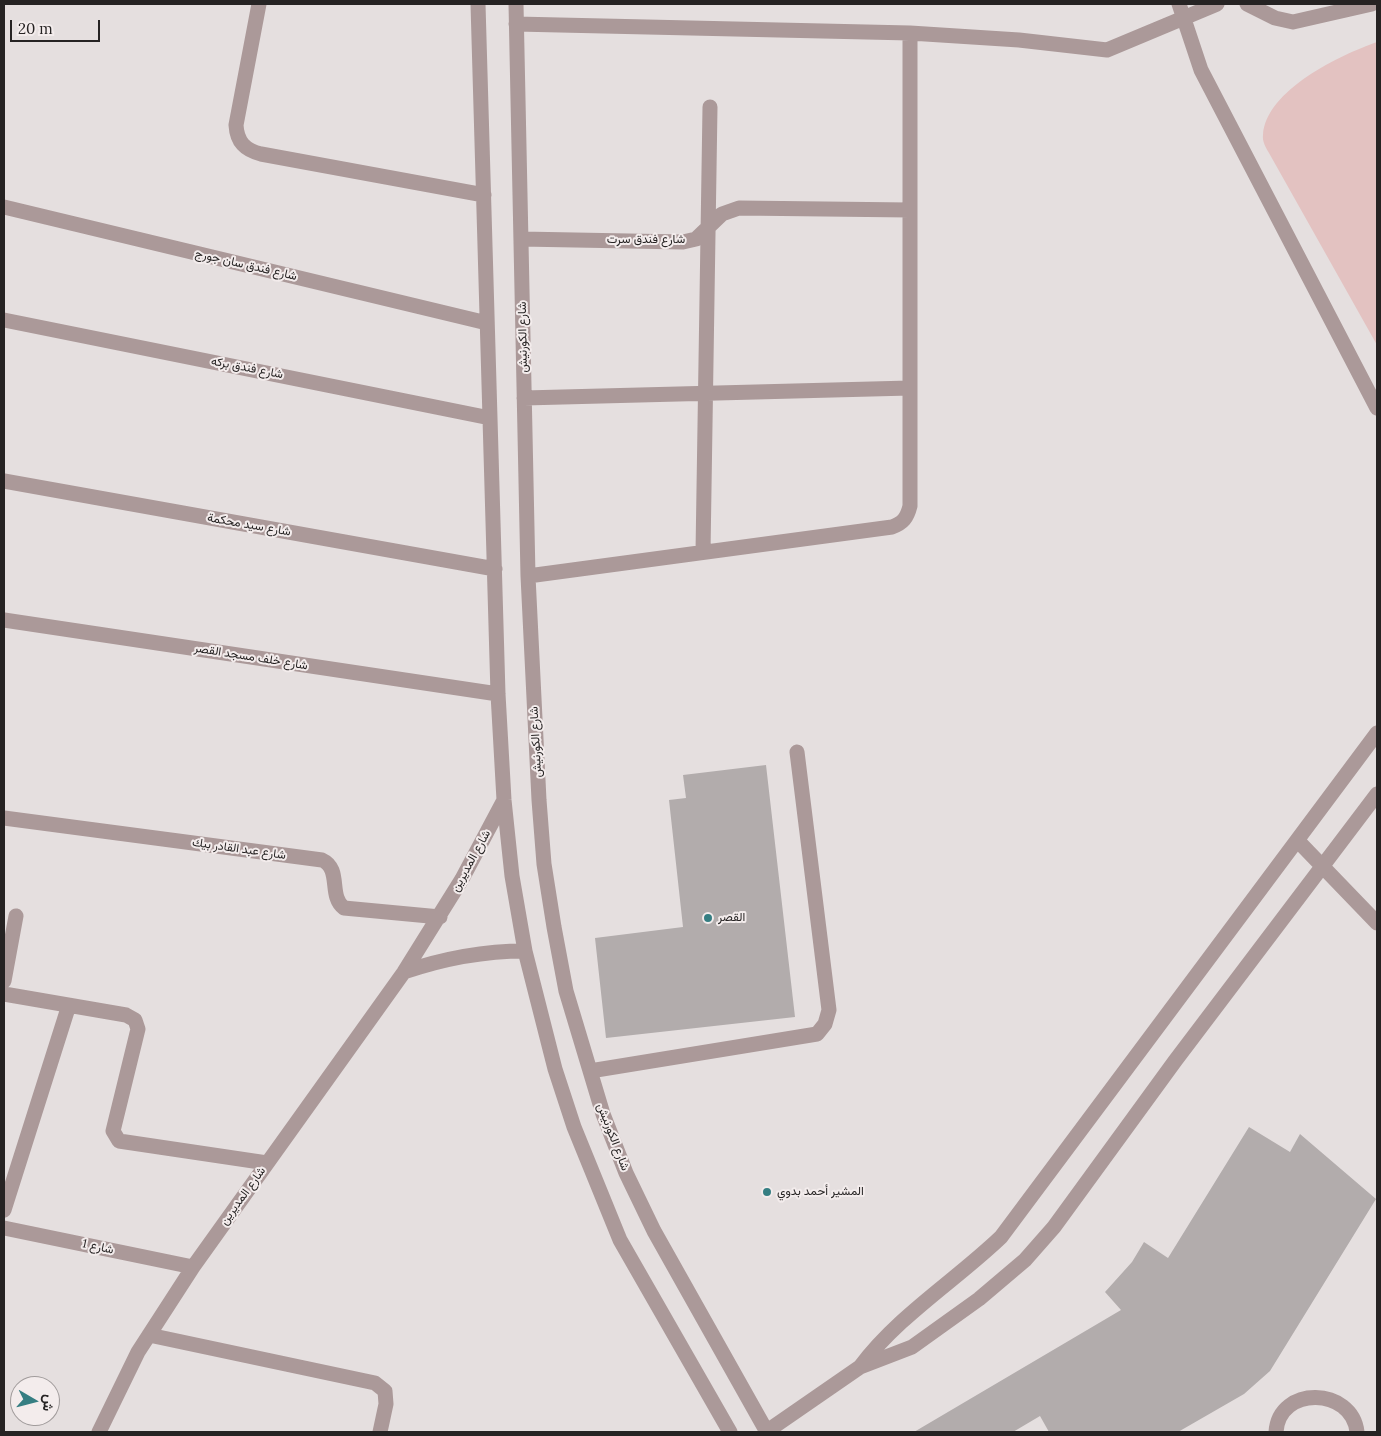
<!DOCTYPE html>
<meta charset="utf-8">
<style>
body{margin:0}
#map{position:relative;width:1381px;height:1436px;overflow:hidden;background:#e5dfdf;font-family:Lora,Vazirmatn,serif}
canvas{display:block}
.frame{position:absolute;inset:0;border:5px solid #262323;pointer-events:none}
.north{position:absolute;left:10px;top:1376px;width:50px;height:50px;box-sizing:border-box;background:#f3ecec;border:1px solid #a19c9c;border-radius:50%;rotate:98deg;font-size:14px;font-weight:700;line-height:20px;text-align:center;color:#262323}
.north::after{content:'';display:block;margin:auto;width:18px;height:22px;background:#357e82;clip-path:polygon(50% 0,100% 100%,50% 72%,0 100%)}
.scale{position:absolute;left:10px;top:20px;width:90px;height:22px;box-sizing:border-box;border:2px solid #262323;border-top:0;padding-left:6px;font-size:15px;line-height:18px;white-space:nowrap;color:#262323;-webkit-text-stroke:4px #f3ecec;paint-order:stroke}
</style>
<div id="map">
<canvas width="1381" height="1436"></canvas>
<div class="frame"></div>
<div class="north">ش</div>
<div class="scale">20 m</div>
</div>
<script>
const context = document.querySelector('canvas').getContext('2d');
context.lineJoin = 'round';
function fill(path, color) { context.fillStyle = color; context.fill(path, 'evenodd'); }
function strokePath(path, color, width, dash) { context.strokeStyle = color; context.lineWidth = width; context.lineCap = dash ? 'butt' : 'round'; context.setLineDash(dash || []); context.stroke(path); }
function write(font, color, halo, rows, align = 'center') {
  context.font = font + ' Lora,Vazirmatn,serif'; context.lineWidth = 4; context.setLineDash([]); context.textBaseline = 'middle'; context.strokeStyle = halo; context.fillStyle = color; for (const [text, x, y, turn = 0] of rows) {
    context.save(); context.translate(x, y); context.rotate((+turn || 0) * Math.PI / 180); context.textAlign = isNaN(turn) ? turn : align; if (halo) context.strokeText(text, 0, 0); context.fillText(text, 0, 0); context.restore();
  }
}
fill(new Path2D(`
 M1377,42V345L1269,153C1266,148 1262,141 1263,135C1266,90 1340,55 1377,42Z`), '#e3c2c1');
fill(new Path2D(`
 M766,765L795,1017L606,1038L595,938L683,927L669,800L686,798L683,775Z
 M1249,1127L1290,1152L1300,1134L1376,1199L1270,1371L1244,1394L1178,1432H1049L1040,1416L1013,1432H914L1121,1310L1105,1292L1132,1262L1144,1242L1168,1258Z`), '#b2acac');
strokePath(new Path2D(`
 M259,4L236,125C237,142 245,150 261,154L484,195
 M478,4L498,694L504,800L512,876L525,951L555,1069L574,1127L620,1240L730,1432
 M516,4L528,576L539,800L544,864L554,927L566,991L603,1114L626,1173L654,1231L767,1432
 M1179,4L1201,70L1377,408
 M1247,4L1275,18L1293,22L1372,4
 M516,24L910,33L1019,40L1107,50L1217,4
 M4,207L487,323
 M521,239L683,242L696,239L722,214L739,208L910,210
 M4,320L490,418
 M524,398L910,388
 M4,481L495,569
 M703,552L710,107
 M528,576L892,527C903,523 907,518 910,506V33
 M4,620L498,694
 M4,818L322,860C342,869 328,896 344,908L440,917
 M1298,841L1377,923
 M404,972C445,958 482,951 525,951
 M4,981L16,916
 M4,994L126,1015L135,1020L138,1029L113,1131L119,1141L267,1163
 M590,1071L817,1034L825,1024L829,1010L797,752
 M4,1210L69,1005
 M4,1228L193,1267
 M149,1335L375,1383L385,1391L386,1404L380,1432
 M860,1367C898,1316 955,1281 1001,1237L1377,733
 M99,1432L138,1352L193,1267L404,972L462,879L504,800
 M766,1432L860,1367L912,1347L979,1299L1025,1260L1054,1227L1175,1061L1377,794
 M1276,1432C1279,1385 1352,1387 1357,1432`), '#ab9999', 15);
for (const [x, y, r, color] of [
 [708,918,5,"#357e82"],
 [767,1192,5,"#357e82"]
]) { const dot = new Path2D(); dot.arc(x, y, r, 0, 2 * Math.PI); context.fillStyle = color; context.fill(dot); strokePath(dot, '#f3ecec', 2); }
write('12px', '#262323', '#f3ecec', [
 ["شارع فندق سرت",646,240],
 ["شارع فندق سان جورج",246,265,13],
 ["شارع الكورنيش",523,337,-91],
 ["شارع فندق بركه",247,368,11],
 ["شارع سيد محكمة",249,525,10],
 ["شارع خلف مسجد القصر",251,657,9],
 ["شارع الكورنيش",536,742,-93],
 ["شارع عبد القادر بيك",239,849,8],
 ["شارع المديرين",471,861,-61],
 ["شارع الكورنيش",613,1137,69],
 ["شارع المديرين",243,1196,-54],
 ["شارع 1",98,1247,12]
]);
write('12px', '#262323', '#f3ecec', [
 ["القصر",718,918],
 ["المشير أحمد بدوي",777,1192]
], 'left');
</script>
